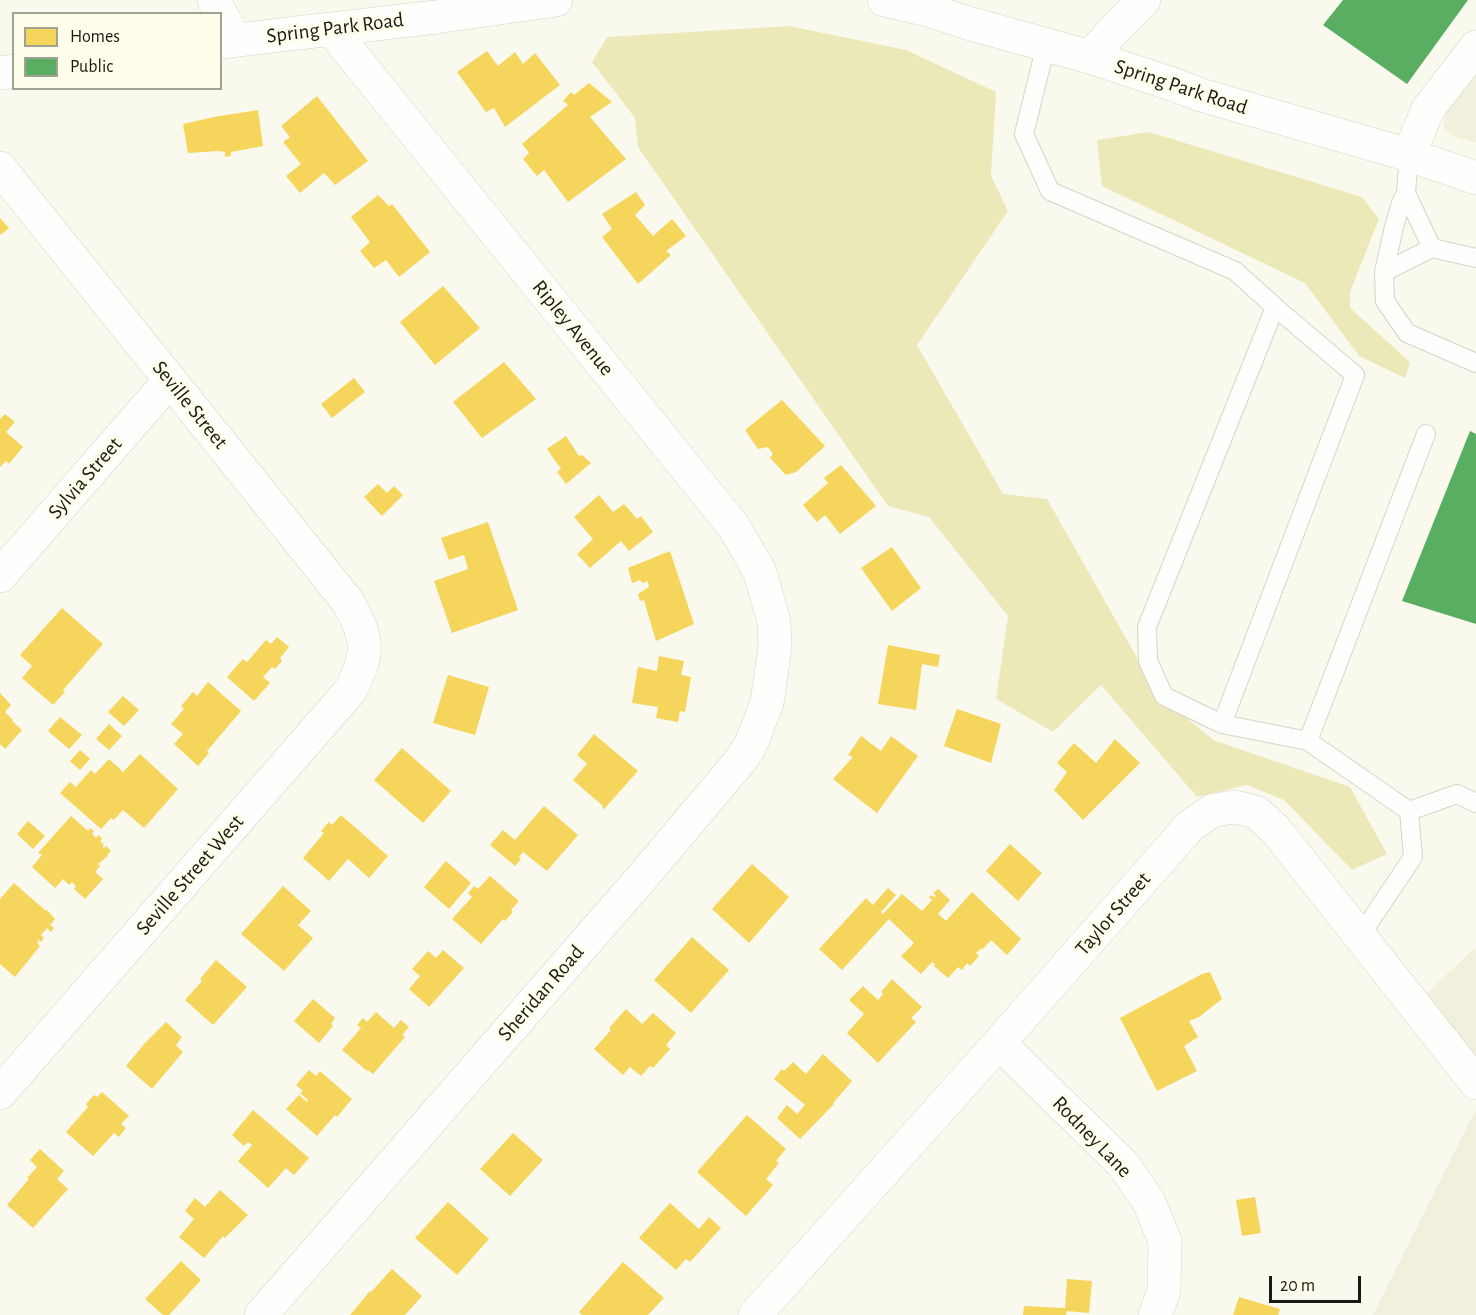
<!DOCTYPE html>
<style>
body{margin:0}
#map{position:relative;width:1476px;height:1315px;overflow:hidden;background:#f9f9ee;font-family:"Alegreya Sans",sans-serif}
canvas{display:block}
.legend{position:absolute;left:12px;top:12px;width:210px;height:78px;box-sizing:border-box;background:#fdfdea;border:2px solid #a2a294;margin:0;padding:8px 10px;list-style:none;font-size:18px;color:#1a1913}
.legend li{display:flex;align-items:center;gap:12px;height:30px}
.legend b{width:30px;border:2px solid #a2a294}
.scale{position:absolute;left:1269px;top:1276px;width:92px;height:27px;box-sizing:border-box;border:3px solid #1a1913;border-top:0;padding-left:8px;font-size:18px;line-height:21px;white-space:nowrap;color:#1a1913;-webkit-text-stroke:4px #fdfdea;paint-order:stroke}
</style>
<div id="map">
<canvas width="1476" height="1315"></canvas>
<ul class="legend">
<li><b style="height:16px;background:#f6d55c"></b>Homes</li>
<li><b style="height:16px;background:#5aae61"></b>Public</li>
</ul>
<div class="scale">20 m</div>
</div>
<script>
const context = document.querySelector('canvas').getContext('2d');
context.lineJoin = 'round';
function fill(path, color) { context.fillStyle = color; context.fill(path, 'evenodd'); }
function strokePath(path, color, width, dash) { context.strokeStyle = color; context.lineWidth = width; context.lineCap = dash ? 'butt' : 'round'; context.setLineDash(dash || []); context.stroke(path); }
function write(font, color, halo, rows, align = 'center') {
  context.font = font + ' "Alegreya Sans",sans-serif'; context.lineWidth = 6; context.setLineDash([]); context.textBaseline = 'middle'; context.strokeStyle = halo; context.fillStyle = color; for (const [text, x, y, turn = 0] of rows) {
    context.save(); context.translate(x, y); context.rotate((+turn || 0) * Math.PI / 180); context.textAlign = isNaN(turn) ? turn : align; if (halo) context.strokeText(text, 0, 0); context.fillText(text, 0, 0); context.restore();
  }
}
fill(new Path2D(`
 M1476,67V143L1451,135L1443,126L1449,102Z
 M1476,947V1059L1426,994Z
 M1475,1111L1476,1112V1315H1373Z`), '#f1f0dd');
fill(new Path2D(`
 M789,26L906,50L996,92L991,176L1008,211L917,345L1003,494L1047,499L1157,693L1213,740L1350,787L1387,854L1352,870L1284,800L1247,785L1197,797L1101,685L1053,732L996,699L1008,616L929,517L888,506L638,147L635,118L592,62L607,37Z
 M1149,132L1362,197L1379,219L1350,292V308L1410,362L1405,378L1359,356L1305,283L1102,186L1097,140Z`), '#ece9b8');
fill(new Path2D(`
 M487,51L498,66L515,52L523,64L535,53L560,85L505,127L494,108L486,112L457,72Z
 M589,83L612,102L590,117L626,159L568,202L544,170L537,176L523,159L529,153L522,144L568,105L563,101L571,92L574,95Z
 M317,96L368,161L335,185L324,173L300,193L286,176L301,164L283,142L290,137L281,126Z
 M258,110L263,146L231,152V156L225,157V152L219,151L188,153L183,124L214,117Z
 M636,192L645,205L635,215L653,236L672,219L686,236L666,251L671,255L638,284L602,237L612,229L602,214Z
 M378,195L389,206L392,204L430,252L399,277L386,260L374,268L360,251L370,242L351,217Z
 M0,218L9,228L0,235Z
 M443,286L480,328L435,365L400,322Z
 M504,362L536,399L482,438L453,402Z
 M354,378L365,392L332,418L321,404Z
 M782,400L825,446L796,472L786,475L770,458L773,454L768,447L758,449L745,430Z
 M5,414L15,422L6,432L23,447L9,464L6,461L0,467V419Z
 M566,436L579,456L582,455L591,463L566,484L557,472L561,469L547,449Z
 M841,465L876,506L840,534L825,515L817,522L803,505L828,483L824,478Z
 M378,484L387,493L394,486L403,495L382,516L364,497Z
 M599,495L613,512L624,504L637,519L641,516L653,532L629,551L621,541L590,568L577,554L593,539L574,517Z
 M488,522L518,610L452,633L434,581L468,569L464,555L449,560L441,538Z
 M892,547L921,588L892,611L861,568Z
 M670,551L694,624L656,641L644,600L640,601L638,594L649,587L648,581L642,583L640,580L632,583L628,568Z
 M62,608L103,644L63,690L65,692L53,705L22,678L32,666L20,655Z
 M277,637L289,647L280,658L282,661L275,669L272,667L263,677L270,683L254,701L227,677L243,659L247,662L266,640L271,644Z
 M888,645L940,655L938,667L922,664L916,710L878,704Z
 M659,656L684,661L681,675L691,677L685,712L680,711L678,722L656,718L658,707L632,703L638,667L657,671Z
 M448,675L489,687L475,735L433,723Z
 M208,682L241,711L207,751L209,753L198,766L174,744L183,734L171,724L184,709L181,706L193,692L197,696Z
 M0,693L11,705L5,712L13,720L12,721L22,730L5,749L0,744Z
 M123,696L139,710L124,726L108,712Z
 M957,709L1001,724L991,763L944,746Z
 M60,717L82,735L69,749L48,731Z
 M109,724L122,736L109,750L96,739Z
 M594,734L638,771L604,809L602,808L603,806L573,780L587,764L577,755Z
 M861,736L881,751L891,736L918,756L877,813L833,779L853,757L848,755Z
 M1115,739L1140,763L1083,820L1054,790L1067,772L1057,763L1074,743L1096,763Z
 M402,748L451,791L423,823L374,780Z
 M80,750L90,759L80,770L70,761Z
 M140,754L178,789L144,828L123,810L114,820L111,818L101,829L60,793L70,782L76,787L91,770L95,774L109,759L123,772Z
 M544,806L578,835L547,871L523,852L519,857L521,859L515,866L490,845L503,830L515,840Z
 M341,815L388,856L369,878L348,859L329,881L303,858L324,833L321,831L329,822L332,825Z
 M71,816L88,831L90,828L94,831L92,834L96,838L99,835L102,839L100,841L104,845L102,847L104,848L106,846L111,851L107,855L108,856L98,864L100,866L95,872L103,879L85,899L74,889L76,886L72,882L69,885L63,879L55,888L32,867L42,855L38,853Z
 M28,821L45,836L33,849L17,834Z
 M1010,844L1042,873L1018,901L986,871Z
 M446,861L471,883L449,909L424,887Z
 M752,864L789,897L749,943L712,909Z
 M490,876L519,901L511,910L513,912L505,921L503,919L481,944L452,919L472,897L468,893L474,886L478,889Z
 M14,883L46,911L47,910L55,919L50,925L54,928L51,932L47,928L41,935L44,938L41,942L38,939L37,940L39,942L37,943L40,946L15,977L0,964V899Z
 M283,886L311,911L298,925L313,938L284,971L241,934Z
 M888,888L896,895L881,912L883,914L902,894L922,911L932,900L929,897L931,895L934,897L936,896L933,893L938,889L950,900L938,914L946,921L972,892L1021,939L1007,955L991,940L983,949L982,948L976,953L979,956L970,966L967,963L962,970L958,967L948,978L934,966L935,964L932,962L921,974L901,956L914,943L889,919L842,970L819,949L866,898L873,905Z
 M692,937L729,970L691,1013L654,980Z
 M443,950L464,968L429,1007L409,989L420,976L412,969L428,951L436,958Z
 M216,960L247,987L213,1025L185,1000L202,981L200,979Z
 M1210,972L1222,999L1199,1017L1189,1021L1198,1037L1184,1046L1197,1071L1157,1091L1120,1018L1202,974Z
 M892,979L922,1007L911,1018L916,1022L878,1063L847,1033L864,1014L849,1000L863,986L878,1000L883,994L881,992Z
 M313,999L335,1018L331,1024L333,1026L319,1043L294,1021Z
 M626,1009L642,1024L653,1013L676,1033L666,1045L670,1049L653,1068L650,1066L641,1076L630,1067L623,1075L594,1049L611,1030L609,1028Z
 M376,1012L394,1028L401,1020L409,1027L402,1035L405,1037L373,1074L368,1070L367,1071L342,1050L361,1028L357,1025L363,1018L367,1022Z
 M166,1022L182,1037L176,1045L183,1052L152,1089L126,1066L145,1043Z
 M823,1054L852,1081L833,1103L834,1104L800,1139L777,1118L787,1105L797,1114L805,1105L774,1079L782,1069L784,1071L793,1062L806,1074Z
 M309,1070L316,1076L320,1071L352,1099L337,1117L335,1115L317,1136L286,1109L299,1095L307,1102L308,1100L300,1093L303,1091L296,1085Z
 M102,1092L129,1116L121,1124L126,1128L119,1137L114,1133L93,1156L66,1132L88,1107L86,1104L94,1095L97,1097Z
 M253,1110L309,1158L294,1175L286,1168L268,1188L238,1161L252,1145L248,1142L244,1146L232,1135Z
 M747,1115L786,1149L776,1161L779,1163L766,1179L773,1185L746,1216L697,1172Z
 M513,1133L543,1160L510,1196L480,1169Z
 M40,1149L64,1171L57,1179L68,1189L33,1228L7,1205L29,1179L27,1178L37,1167L30,1160Z
 M220,1190L248,1215L225,1238L223,1236L204,1258L179,1237L194,1219L185,1211L195,1198L205,1207Z
 M1255,1197L1261,1233L1242,1236L1236,1200Z
 M448,1202L489,1239L457,1275L415,1238Z
 M670,1203L699,1229L709,1217L721,1228L690,1262L686,1259L676,1270L639,1238Z
 M181,1261L201,1280L169,1315H163L145,1299Z
 M623,1262L664,1298L648,1315H582L579,1312Z
 M392,1269L422,1296L405,1315H350L370,1291L371,1292Z
 M1067,1279L1092,1281L1089,1313L1067,1311L1066,1315H1023L1024,1306L1065,1308Z
 M1239,1297L1280,1309L1278,1315H1233Z`), '#f6d55c');
fill(new Path2D(`
 M1343,0H1468L1407,84L1323,25Z
 M1470,431L1476,434V624L1402,601Z`), '#5aae61');
const lane = new Path2D(`
 M1046,45L1024,134L1050,191L1235,271L1275,307L1147,627L1148,661L1164,696L1222,724L1308,741
 M1409,155L1406,193L1401,203L1394,227L1384,272L1385,301L1407,333L1476,363
 M1406,193L1432,248
 M1384,272L1432,248L1476,258
 M1222,724L1355,375L1275,307
 M1409,811L1457,794L1476,803
 M1360,936L1413,857L1409,811L1308,741L1426,434`);
const street = new Path2D(`
 M214,0L234,40
 M1090,57L1115,29L1144,0
 M1409,155L1428,109L1476,47
 M0,168L348,602C369,641 370,651 350,691L0,1093
 M0,576L170,380
 M999,1043L1123,1164L1149,1202L1165,1241L1164,1291L1155,1315
 M261,1315L645,874L740,761L750,746L767,703L775,647L774,622L760,572L734,527L331,29
 M755,1315L999,1043L1190,826L1213,810L1235,807L1256,812L1275,829L1476,1083`);
const secondary = new Path2D(`
 M884,0L932,11L968,23L1090,57L1172,84L1201,95L1409,155L1476,178
 M220,42L436,17L556,0
 M0,73L14,71`);
strokePath(lane, '#d5d4cc', 20);
strokePath(street, '#d5d4cc', 34);
strokePath(secondary, '#d5d4cc', 34);
strokePath(lane, '#fefefc', 18);
strokePath(street, '#fefefc', 33);
strokePath(secondary, '#fefefc', 33);
write('21px', '#1a1913', '#fdfdea', [
 ["Spring Park Road",335,28,-7],
 ["Spring Park Road",1181,87,18],
 ["Ripley Avenue",573,328,51],
 ["Seville Street",190,405,51],
 ["Sylvia Street",85,478,-49],
 ["Seville Street West",190,875,-49],
 ["Taylor Street",1113,914,-49],
 ["Sheridan Road",541,993,-49],
 ["Rodney Lane",1092,1137,46]
]);
</script>
